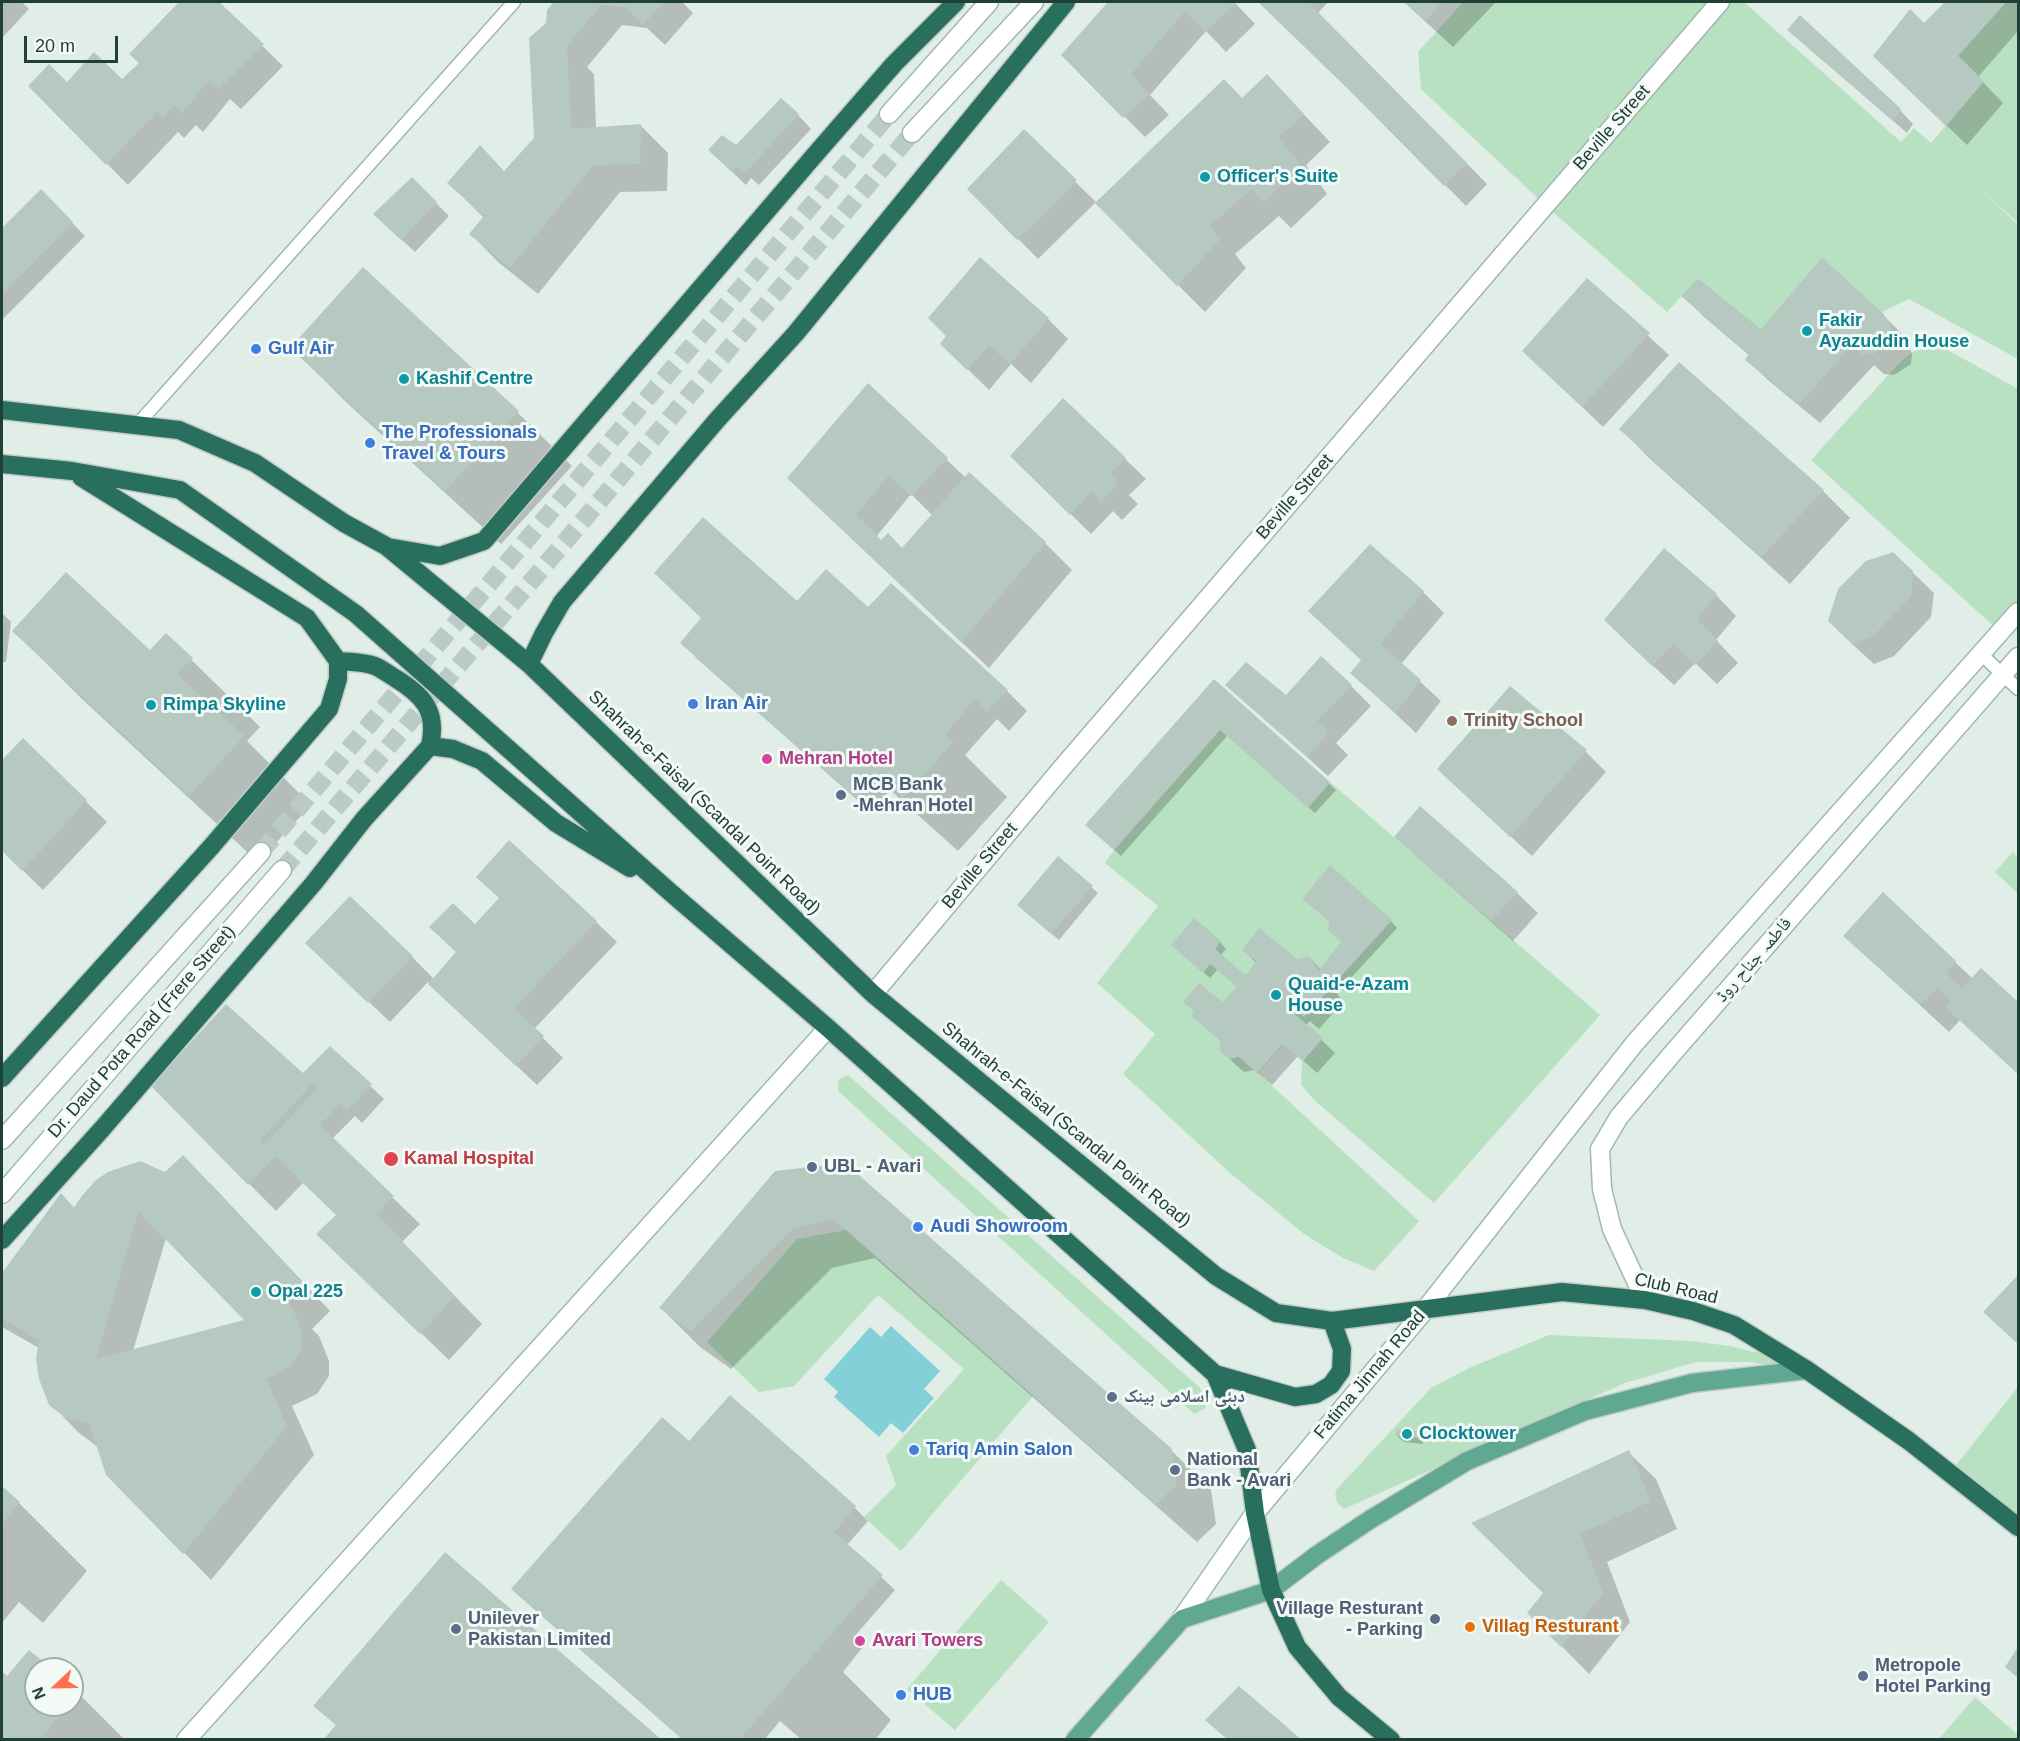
<!DOCTYPE html>
<meta charset="utf-8">
<style>
body{margin:0}
#map{position:relative;width:2020px;height:1741px;overflow:hidden;background:#e1ede7;font-family:Helvetica,sans-serif}
canvas{display:block}
.frame{position:absolute;inset:0;border:3px solid #204036;pointer-events:none}
.north{position:absolute;left:24px;top:1657px;width:60px;height:60px;box-sizing:border-box;background:#f2f9f6;border:2px solid #9eafa9;border-radius:50%;rotate:248deg;font-size:16px;font-weight:700;line-height:24px;text-align:center;color:#204036}
.north::after{content:'';display:block;margin:auto;width:21px;height:27px;background:#ff704e;clip-path:polygon(50% 0,100% 100%,50% 72%,0 100%)}
.scale{position:absolute;left:24px;top:36px;width:94px;height:27px;box-sizing:border-box;border:3px solid #204036;border-top:0;padding-left:8px;font-size:18px;line-height:21px;white-space:nowrap;color:#204036;-webkit-text-stroke:4px #f2f9f6;paint-order:stroke}
</style>
<div id="map">
<canvas width="2020" height="1741"></canvas>
<div class="frame"></div>
<div class="north">N</div>
<div class="scale">20 m</div>
</div>
<script>
const context = document.querySelector('canvas').getContext('2d');
context.lineJoin = 'round';
function fill(path, color) { context.fillStyle = color; context.fill(path, 'evenodd'); }
function strokePath(path, color, width, dash) { context.strokeStyle = color; context.lineWidth = width; context.lineCap = dash ? 'butt' : 'round'; context.setLineDash(dash || []); context.stroke(path); }
function write(font, color, halo, rows, align = 'center') {
  context.font = font + ' Helvetica,"Noto Naskh Arabic",sans-serif'; context.lineWidth = 6; context.setLineDash([]); context.textBaseline = 'middle'; context.strokeStyle = halo; context.fillStyle = color; for (const [text, x, y, turn = 0] of rows) {
    context.save(); context.translate(x, y); context.rotate((+turn || 0) * Math.PI / 180); context.textAlign = isNaN(turn) ? turn : align; if (halo) context.strokeText(text, 0, 0); context.fillText(text, 0, 0); context.restore();
  }
}
fill(new Path2D(`
 M1463,2H1744L1901,142L1914,128L1931,143L1984,81L1958,56L2006,2H2018V223L1980,189L2018,225V359L1909,299L1882,312L1822,257L1761,329L1698,278L1667,312L1545,205L1421,89L1418,52Z
 M1929,346L1944,348L2018,389V612L2000,632L1811,460L1900,362L1912,352Z
 M1220,730L1308,807L1330,782L1600,1015L1434,1203L1313,1099L1301,1084L1302,1061L1284,1044L1258,1073L1419,1221L1374,1271L1343,1258L1304,1234L1230,1173L1123,1074L1155,1034L1097,983L1158,906L1105,863L1114,850Z
 M2013,852L2018,858V894L1995,872Z
 M848,1075L1200,1388L1206,1408L1194,1414L838,1091L839,1079Z
 M846,1230L1033,1396L901,1551L864,1517L896,1485L886,1456L964,1369L878,1295L794,1386L759,1392L707,1342L797,1239Z
 M1549,1335L1690,1341L1730,1346L1807,1365L1808,1372L1750,1362H1696L1625,1383L1344,1509C1337,1504 1334,1498 1336,1490L1431,1388L1469,1368Z
 M2018,1387V1527L1950,1473Z
 M1001,1580L1049,1622L955,1730L907,1689Z
 M1975,1697L2018,1735V1739H1939Z`), '#b8e1c1');
fill(new Path2D(`
 M891,1326L940,1371L924,1389L934,1398L903,1433L891,1423L879,1437L834,1397L838,1392L824,1379L870,1327L881,1337Z`), '#84d0d8');
fill(new Path2D(`
 M2,2H22L29,9L2,38Z
 M181,2H217L283,66L241,109L230,99L203,132L196,125L184,138L178,132L128,185L30,86L122,81L141,63L132,54Z
 M556,2H682L693,13L665,45L647,28L622,25L587,67L594,74L596,128L640,125L668,153L667,191L620,192L538,294L498,262L471,234L484,218L449,183L504,172L535,139L548,11Z
 M1110,2H1234L1255,24L1226,52L1206,31L1150,95L1169,115L1145,137L1063,55Z
 M1259,2H1328L1318,13L1487,184L1466,206L1363,102Z
 M1404,2H1496L1453,47Z
 M1947,2H2018V31L1978,77L2003,103L1967,145L1895,76L1924,25Z
 M1789,30L1900,110L1913,124L1907,133Z
 M1242,100L1294,104L1330,142L1306,165L1327,194L1291,228L1279,216L1235,254L1246,268L1205,312L1178,285Z
 M798,115L811,129L759,185L751,178L746,185L724,164L736,147Z
 M1024,132L1096,202L1038,259L969,189Z
 M412,179L449,216L415,252L388,227Z
 M41,191L85,236L2,320V230Z
 M1587,280L1669,355L1603,427L1545,371Z
 M1683,296L1761,332L1881,313L1903,335L1909,344L1912,355L1911,364L1894,375L1884,374L1874,365L1820,423L1768,380L1747,360L1750,356L1703,316Z
 M1048,319L1068,339L1031,383L1011,364L989,390L942,344Z
 M292,348L517,412L572,466L501,544L346,402Z
 M868,385L966,478L1045,543L1072,570L989,668L810,499ZM911,494L933,516L903,550L882,542L876,537Z
 M1621,429L1823,491L1850,518L1790,584L1648,457Z
 M1012,456L1125,459L1146,479L1129,495L1138,504L1122,520L1113,511L1091,534Z
 M1370,546L1423,592L1444,613L1401,664L1441,701L1416,733L1352,673L1362,661Z
 M1912,572L1934,593L1931,617L1894,656L1874,664L1850,642Z
 M1716,595L1736,616L1716,640L1738,663L1717,684L1695,663L1674,685L1626,641Z
 M797,603L868,609L1007,691L1027,711L1009,731L997,719L965,755L1007,797L958,851L890,790L871,812L695,657Z
 M2,613L11,622L6,662H2Z
 M14,631L150,652L166,635L260,727L247,741L311,805L258,862L82,699Z
 M1215,681L1336,790L1315,813L1228,735L1121,856L1093,831Z
 M1227,685L1286,697L1351,686L1371,706L1336,743L1348,755L1328,776Z
 M23,741L107,822L43,890L2,850V762Z
 M1586,752L1606,772L1532,856L1460,790Z
 M1420,808L1517,893L1538,913L1513,941L1417,857L1396,837Z
 M1091,887L1098,893L1059,940L1025,911Z
 M1883,894L1973,979L1981,970L2018,1004V1074L1960,1020L1949,1032L1845,936Z
 M500,899L596,922L617,942L534,1029L563,1058L537,1085L428,982L390,1022L328,963L412,957L434,979L458,953L475,926Z
 M1391,921L1397,928L1337,993L1343,1002L1319,1029L1310,1021L1306,1025L1335,1053L1317,1073L1298,1056L1272,1085L1254,1070L1244,1072L1236,1065L1221,1051L1222,1042L1193,1016L1223,1005L1238,986L1218,969L1210,978L1179,951L1220,942L1226,949L1220,956L1245,977L1256,963L1244,950L1297,961L1309,957L1321,970Z
 M330,1048L384,1099L362,1123L355,1116L332,1139L420,1224L402,1242L482,1324L449,1360L346,1261L338,1215L304,1182L276,1211L153,1086L310,1082Z
 M776,1173L1171,1450L1211,1490L1216,1524L1197,1542L875,1258L832,1268L731,1369L700,1347L661,1308Z
 M165,1174L211,1184L330,1311L312,1329L319,1336L329,1361V1376L317,1394L292,1406L314,1455L211,1580L107,1474L98,1447L79,1433L51,1404L39,1348L2,1327V1276L61,1195L75,1209ZM166,1238L247,1321L133,1351Z
 M2018,1277V1344L1986,1312Z
 M1417,1433L1423,1439V1444L1404,1442L1397,1436Z
 M689,1443L855,1508L868,1521L847,1545L895,1590L853,1638L862,1648L843,1672L891,1720L875,1740H802L780,1721L764,1740H683Z
 M1628,1452L1656,1479L1677,1529L1607,1562L1630,1622L1589,1674L1529,1613L1544,1593Z
 M2,1488L19,1503L87,1571L43,1623L19,1602L2,1623Z
 M30,1652L50,1669H36V1705H72V1687L125,1740H2V1673L8,1678Z`), '#0003');
fill(new Path2D(`
 M179,2H219L264,44L219,89L209,80L182,113L175,105L163,118L157,112L106,165L28,86L49,64L67,82L94,52L122,79L139,63L129,54Z
 M554,2H664L643,25L625,7L601,5L567,46L571,129L641,124L640,164L593,165L510,268L469,234L484,216L447,183L480,145L504,171L534,138L529,38L546,23L547,10Z
 M1108,2H1237L1205,32L1185,11L1131,74L1149,94L1123,118L1061,55Z
 M1258,2H1308L1467,163L1444,186L1348,89Z
 M1404,2H1442L1425,21Z
 M1945,2H2006L1958,56L1984,81L1946,126L1873,56L1910,9L1924,23Z
 M1800,15L1901,109L1893,121L1787,30Z
 M1267,74L1304,114L1279,137L1301,166L1263,202L1252,189L1209,226L1220,239L1177,286L1095,203L1224,79L1242,98Z
 M781,98L799,114L745,173L737,166L732,172L708,150L722,135L736,145Z
 M1024,129L1077,180L1017,240L967,189Z
 M412,177L437,202L401,240L373,214Z
 M41,189L73,222L2,295V228Z
 M980,257L1049,318L1010,364L989,345L967,370L940,344L946,336L928,318Z
 M1822,257L1882,312L1889,322L1892,333L1891,343L1873,354H1862L1852,345L1799,404L1745,360L1749,354L1681,296L1698,278L1761,329Z
 M363,267L519,411L445,491L290,348Z
 M1587,278L1650,333L1582,407L1522,351Z
 M1679,362L1824,490L1761,557L1619,429Z
 M868,383L948,458L911,496L889,475L856,515L881,540L888,533L902,548L969,472L1046,542L961,642L787,478Z
 M1063,398L1126,458L1110,474L1118,483L1101,501L1092,491L1070,515L1010,456Z
 M703,517L797,601L826,569L868,607L891,583L1008,690L987,712L975,699L945,734L953,742L903,798L878,775L857,799L680,643L701,618L654,573Z
 M1370,544L1424,591L1380,644L1421,680L1395,713L1350,673L1361,660L1308,611Z
 M1664,548L1717,594L1697,619L1718,641L1695,665L1674,643L1652,666L1604,620Z
 M1893,552L1913,571L1911,596L1874,635L1852,644L1828,621L1838,589L1866,561Z
 M66,572L150,650L166,633L193,658L177,674L244,736L189,796L12,631Z
 M1321,656L1352,685L1317,721L1329,733L1307,757L1225,685L1246,662L1286,695Z
 M1214,679L1330,782L1308,808L1220,730L1114,850L1085,825Z
 M1510,686L1587,750L1510,837L1437,769Z
 M23,738L87,800L22,871L2,851V760Z
 M1420,806L1518,892L1491,921L1394,837Z
 M509,840L597,921L514,1008L544,1036L516,1066L428,984L456,952L429,927L453,903L475,924L499,898L476,877Z
 M1058,856L1093,886L1051,934L1017,905Z
 M1330,865L1392,920L1304,1017L1295,1008L1292,1012L1323,1038L1303,1061L1283,1044L1257,1073L1239,1057L1229,1059L1220,1051V1040L1191,1016L1194,1011L1183,1002L1199,983L1223,1002L1237,987L1210,964L1203,973L1171,945L1194,918L1221,941L1215,949L1246,976L1256,961L1242,950L1259,928L1297,959L1309,956L1319,970L1341,942L1328,930L1329,921L1302,899Z
 M1883,892L1956,961L1945,973L1962,988L1981,968L2018,1002V1074L1945,1007L1950,1001L1937,988L1920,1005L1843,936Z
 M350,896L413,956L368,1003L305,943Z
 M226,1004L303,1073L330,1046L372,1084L347,1111L341,1103L320,1125L394,1196L376,1214L455,1296L420,1334L316,1234L336,1215L275,1156L248,1185L151,1086ZM313,1083L318,1088L264,1145L260,1140Z
 M183,1155L304,1283L286,1301L292,1307L302,1332V1348L290,1366L266,1379L287,1426L183,1554L106,1475L89,1423L67,1419L49,1405L39,1379L36,1359L39,1340L2,1319V1273L61,1193L74,1208L81,1197L96,1180L108,1172L140,1161L165,1172ZM138,1211L244,1320L96,1359Z
 M845,1163L1172,1449L1177,1484L1156,1504L834,1219L792,1229L691,1331L659,1308L775,1171Z
 M2018,1275V1344L1983,1312Z
 M730,1395L856,1506L834,1532L883,1575L739,1740H683L511,1589L662,1417L689,1441Z
 M1396,1429L1417,1431V1438L1396,1436Z
 M1629,1450L1651,1501L1580,1534L1603,1593L1561,1647L1527,1613L1543,1593L1471,1523Z
 M2,1486L20,1502L2,1524Z
 M445,1552L662,1740H323L336,1725L313,1706Z
 M2018,1647V1678L2005,1667Z
 M29,1650L52,1669H36V1705H69L39,1740H2V1671L7,1676Z
 M72,1685L80,1692L72,1701Z
 M1239,1686L1302,1740H1228L1205,1720Z`), '#b6c9c0');
strokePath(new Path2D(`
 M261,852L889,114
 M282,870L541,570L912,133`), '#bacac4', 18, [18, 9]);
const lane = new Path2D(`
 M137,425L514,2
 M1981,654L2018,689`);
const street = new Path2D(`
 M873,994L1062,768L1720,2`);
const secondary = new Path2D(`
 M889,114L989,2
 M912,133L1034,2
 M2,1140L261,852
 M2,1194L282,870
 M1645,1300L1612,1229L1602,1189L1600,1149L1619,1117L1672,1054L2018,657
 M1180,1621L1255,1513L1424,1311L1634,1044L2018,612
 M186,1740L828,1028`);
const primary = new Path2D(`
 M1182,1619L1271,1590L1317,1555L1371,1519L1467,1461L1585,1411L1692,1383L1807,1370
 M1075,1740L1180,1621`);
const highway = new Path2D(`
 M2,410L179,430L255,463L344,523L386,546L529,664L873,994L1216,1276L1276,1313L1332,1321L1562,1292L1645,1300L1693,1311L1734,1325L1807,1370L1909,1441L2018,1527
 M2,464L72,471L180,490L356,614L670,892L828,1028L1215,1374L1247,1450L1255,1513L1271,1590L1297,1647L1339,1697L1391,1740
 M388,547L440,556L484,541L813,157L894,64L956,2
 M338,661C349,662 364,662 375,666C382,669 388,674 395,678C423,695 438,711 430,746
 M529,664L544,633L562,602L717,420L796,333L1066,2
 M2,1078L211,847L329,709L338,679V661L307,618L81,477
 M2,1240L102,1129L313,884L364,819L430,746L453,749L482,761L556,823L630,868
 M1215,1374L1295,1397L1316,1394L1331,1385L1341,1371L1342,1349L1332,1321`);
strokePath(lane, '#a3b6ae', 15);
strokePath(street, '#a3b6ae', 21);
strokePath(secondary, '#9ebaaf', 21);
strokePath(primary, '#c1cac7', 21);
strokePath(highway, '#c1cac7', 21);
strokePath(lane, '#fff', 12);
strokePath(street, '#fff', 18);
strokePath(secondary, '#fff', 18);
strokePath(primary, '#61a892', 18);
strokePath(highway, '#28705d', 18);
for (const [x, y, r, color] of [
 [1205,177,6,"#0f9aa8"],
 [1807,331,6,"#0f9aa8"],
 [256,349,6,"#3f7fe0"],
 [404,379,6,"#0f9aa8"],
 [370,443,6,"#3f7fe0"],
 [693,704,6,"#3f7fe0"],
 [151,705,6,"#0f9aa8"],
 [1452,721,6,"#8d6e63"],
 [767,759,6,"#d1479c"],
 [841,795,6,"#5c6f8a"],
 [1276,995,6,"#0f9aa8"],
 [391,1159,8,"#e0444e"],
 [812,1167,6,"#5c6f8a"],
 [918,1227,6,"#3f7fe0"],
 [256,1292,6,"#0f9aa8"],
 [1112,1397,6,"#5c6f8a"],
 [1407,1434,6,"#0f9aa8"],
 [914,1450,6,"#3f7fe0"],
 [1175,1470,6,"#5c6f8a"],
 [1435,1619,6,"#5c6f8a"],
 [1470,1627,6,"#e8710a"],
 [456,1629,6,"#5c6f8a"],
 [860,1641,6,"#d1479c"],
 [1863,1676,6,"#5c6f8a"],
 [901,1695,6,"#3f7fe0"]
]) { const dot = new Path2D(); dot.arc(x, y, r, 0, 2 * Math.PI); context.fillStyle = color; context.fill(dot); strokePath(dot, '#f2f9f6', 2); }
write('18px', '#204036', '#f2f9f6', [
 ["Beville Street",1612,128,-49],
 ["Beville Street",1295,497,-49],
 ["Shahrah-e-Faisal (Scandal Point Road)",704,803,44],
 ["Beville Street",980,866,-50],
 ["فاطمہ جناح روڈ",1754,960,-49],
 ["Dr. Daud Pota Road (Frere Street)",142,1032,-49],
 ["Shahrah-e-Faisal (Scandal Point Road)",1066,1125,39],
 ["Club Road",1676,1289,13],
 ["Fatima Jinnah Road",1370,1375,-50]
]);
write('bold 18px', '#0d838f', '#f2f9f6', [
 ["Officer's Suite",1217,177],
 ["Fakir",1819,321],
 ["Ayazuddin House",1819,342],
 ["Kashif Centre",416,379],
 ["Rimpa Skyline",163,705],
 ["Quaid-e-Azam",1288,985],
 ["House",1288,1006],
 ["Opal 225",268,1292],
 ["Clocktower",1419,1434]
], 'left');
write('bold 18px', '#366cbe', '#f2f9f6', [
 ["Gulf Air",268,349],
 ["The Professionals",382,433],
 ["Travel & Tours",382,454],
 ["Iran Air",705,704],
 ["Audi Showroom",930,1227],
 ["Tariq Amin Salon",926,1450],
 ["HUB",913,1695]
], 'left');
write('bold 18px', '#785e54', '#f2f9f6', [
 ["Trinity School",1464,721]
], 'left');
write('bold 18px', '#b23c85', '#f2f9f6', [
 ["Mehran Hotel",779,759],
 ["Avari Towers",872,1641]
], 'left');
write('bold 18px', '#4e5e75', '#f2f9f6', [
 ["MCB Bank",853,785],
 ["-Mehran Hotel",853,806],
 ["UBL - Avari",824,1167],
 ["دبئی اسلامی بینک",1124,1397],
 ["National",1187,1460],
 ["Bank - Avari",1187,1481],
 ["Village Resturant",1423,1609,"right"],
 ["- Parking",1423,1630,"right"],
 ["Unilever",468,1619],
 ["Pakistan Limited",468,1640],
 ["Metropole",1875,1666],
 ["Hotel Parking",1875,1687]
], 'left');
write('bold 18px', '#be3a42', '#f2f9f6', [
 ["Kamal Hospital",404,1159]
], 'left');
write('bold 18px', '#c56008', '#f2f9f6', [
 ["Villag Resturant",1482,1627]
], 'left');
</script>
